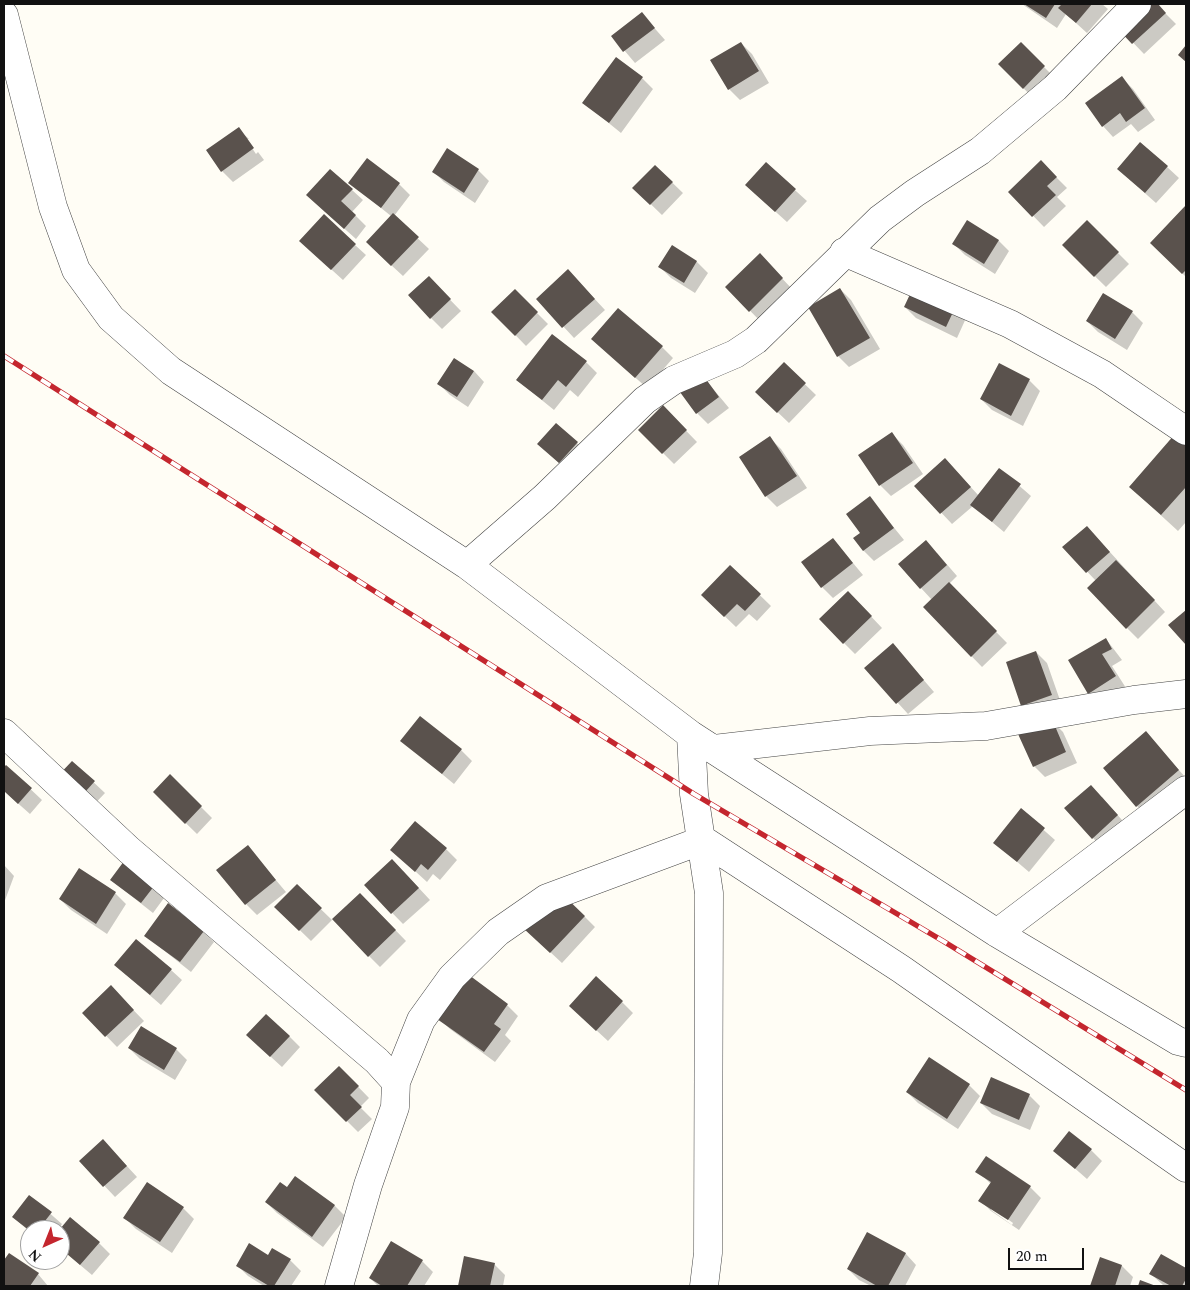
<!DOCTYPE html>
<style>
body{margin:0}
#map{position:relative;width:1190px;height:1290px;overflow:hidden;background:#fffdf5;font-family:Spectral,serif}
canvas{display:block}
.frame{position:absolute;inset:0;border:5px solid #111;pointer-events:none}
.north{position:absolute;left:20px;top:1220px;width:50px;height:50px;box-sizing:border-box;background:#fff;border:1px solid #a0a0a0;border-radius:50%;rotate:224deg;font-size:14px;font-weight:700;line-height:20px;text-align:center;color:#111}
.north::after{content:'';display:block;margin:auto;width:18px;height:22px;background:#c4262e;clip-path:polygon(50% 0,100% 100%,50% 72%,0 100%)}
.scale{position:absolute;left:1008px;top:1248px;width:76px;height:22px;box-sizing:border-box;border:2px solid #111;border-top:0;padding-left:6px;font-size:15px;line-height:18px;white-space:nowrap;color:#111;-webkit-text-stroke:4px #fff;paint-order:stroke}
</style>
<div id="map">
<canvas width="1190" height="1290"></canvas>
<div class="frame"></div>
<div class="north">N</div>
<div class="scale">20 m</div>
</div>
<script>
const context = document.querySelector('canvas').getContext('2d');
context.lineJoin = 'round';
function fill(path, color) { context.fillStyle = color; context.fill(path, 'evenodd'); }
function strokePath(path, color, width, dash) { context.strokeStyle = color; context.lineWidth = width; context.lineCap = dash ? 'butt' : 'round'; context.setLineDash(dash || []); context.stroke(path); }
fill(new Path2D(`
 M1022,4H1102L1108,9L1087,33L1066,14L1057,28Z
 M1145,4H1156L1176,24L1144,54L1119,28Z
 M642,14L665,40L635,63L613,37Z
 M741,43L752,54L769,83L740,100L729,89L712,61Z
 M1021,44L1055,78L1034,99L1000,64Z
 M642,78L653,89L621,133L584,103Z
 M1122,78L1133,89L1155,120L1138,132L1131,124L1113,137L1103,126Z
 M238,129L249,139H246L256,154L258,152L264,160L233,182L222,171Z
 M1141,143L1179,178L1156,203L1129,179Z
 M1041,162L1067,188L1057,197L1066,206L1044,227L1010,192Z
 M766,164L807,201L787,222L758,196Z
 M655,166L683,193L662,215L634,188Z
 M478,170L489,181L475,203L444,182L433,171Z
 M350,183L399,184L410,195L394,216L429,249L403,276L378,253L391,216Z
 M352,190L363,200L352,212L366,226L356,239L319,206Z
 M1186,207V277L1152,243Z
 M1087,222L1129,264L1106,287L1063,245Z
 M998,240L1009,251L995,274L965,255L954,244Z
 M355,245L366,255L343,280L312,252Z
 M673,247L697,262L708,273L695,293L671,278L660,267Z
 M760,255L793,290L761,322L727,287Z
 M429,278L461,311L442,329L409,296Z
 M579,282L605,310L574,338L538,299Z
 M840,289L851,300L880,349L849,367L838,356Z
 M515,291L548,324L526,346L493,312Z
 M972,305L957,338L916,318L905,307Z
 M1132,312L1143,323L1127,350L1098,332L1087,321Z
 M592,339L662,347L673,358L647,388Z
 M586,362L597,373L578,397L570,390L554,410L517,380Z
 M784,364L816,395L789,423L768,403Z
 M1000,364L1029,380L1040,391L1023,426L992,410L981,399Z
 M474,371L484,382L468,407L450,395L439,384Z
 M700,373L729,408L708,424L697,413Z
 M663,407L697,442L674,464L640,430Z
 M892,434L903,445L923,474L891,496L880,485L860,455Z
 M1175,436L1186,446V522L1178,531L1130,487Z
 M770,438L781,449L807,488L777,507L766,496Z
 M577,443L588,454L570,473L549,454Z
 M1000,469L1031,496L1004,532L973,506L952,524L916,486L956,471L979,496Z
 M870,498L904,540L874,561L863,550L862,533Z
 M1097,538L1165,612L1138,639L1127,628L1096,581L1064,547Z
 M833,539L863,575L833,598L822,587Z
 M937,553L957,576L949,584L1007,643L982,667L924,607L932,600L921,588Z
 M730,566L771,606L757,621L749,614L736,627L714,606Z
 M848,592L882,628L855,654L844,643Z
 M1106,639L1122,660L1112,666L1126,688L1100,704L1089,693Z
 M1036,652L1047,663L1062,706L1033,716L1022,705Z
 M903,656L934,692L908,714L866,668Z
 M1052,721L1063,732L1077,763L1045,777L1034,766Z
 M1146,733L1186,778L1148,817L1137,806Z
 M402,741L461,750L472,761L454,784Z
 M72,762L105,793L88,811Z
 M6,766L42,800L30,814L4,791V769Z
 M170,776L212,818L197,834L154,792Z
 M1102,797L1128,827L1104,849L1093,838Z
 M1021,810L1055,840L1029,872L995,843Z
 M248,847L286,892L257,915L246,904Z
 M446,849L457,860L440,880L433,874L427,882L392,850Z
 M4,865L14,876L4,903Z
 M403,871L430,900L403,924L365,885Z
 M111,880L175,883L153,913Z
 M297,886L332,920L311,941L276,907Z
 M115,893L126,904L107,934L71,910L60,899Z
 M371,905L406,941L380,967L369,956Z
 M584,916L595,927L562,963L535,938Z
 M203,932L214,942L191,972L146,936Z
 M115,965L171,970L182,980L161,1005Z
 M111,987L144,1021L117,1047L84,1013Z
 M622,1002L633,1013L608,1041L582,1017Z
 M507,1005L518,1016L505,1035L511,1041L495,1062L450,1029L439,1018Z
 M289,1036L300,1047L282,1067L259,1046Z
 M129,1048L176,1049L187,1060L175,1080L140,1059Z
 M339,1067L369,1098L360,1107L372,1119L358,1132L316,1090Z
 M969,1085L980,1096L958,1129L918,1103L907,1092Z
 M1029,1095L1040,1106L1030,1130L992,1114L981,1103Z
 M1091,1150L1102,1161L1087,1179L1055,1151Z
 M114,1152L137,1177L115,1197L81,1161Z
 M977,1171L1030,1187L1041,1198L1019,1230L991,1211L980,1200L991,1184ZM991,1207L1013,1223L1012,1225L991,1210Z
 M295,1177L335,1206L346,1217L323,1247L277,1213L266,1202L287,1188Z
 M30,1196L62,1224L58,1230H30V1232L13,1217Z
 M183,1208L194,1219L172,1253L136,1229L125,1218Z
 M60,1231L99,1243L110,1254L92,1275L60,1248Z
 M868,1233L906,1254L916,1265L905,1286H871L859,1280L848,1269Z
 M9,1255L38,1274L48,1286H4V1262Z
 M1161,1256L1186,1270V1286H1164L1151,1274Z
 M269,1257L290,1260L301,1271L291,1286H264L248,1276L237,1265Z
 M465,1258L494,1264L505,1275L503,1286H459Z
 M1101,1259L1122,1266L1133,1277L1130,1286H1092Z
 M422,1261L433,1272L424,1286H378L370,1278Z`), '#0003');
fill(new Path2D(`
 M1024,4H1055L1046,18Z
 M1062,4H1092L1076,23L1058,8Z
 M1143,4H1158L1166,13L1132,44L1117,28Z
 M642,12L655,28L623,52L611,36Z
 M741,42L759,71L728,90L710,60Z
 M1021,42L1045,66L1023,89L998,64Z
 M1186,45V62L1178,55Z
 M616,57L643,77L609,123L582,103Z
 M1122,76L1145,108L1126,122L1120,113L1102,127L1085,103Z
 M239,127L254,148L221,172L206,150Z
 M1140,142L1168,166L1145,193L1117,169Z
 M447,148L479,169L464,193L432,172Z
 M367,158L400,183L381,208L348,183Z
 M1041,160L1057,177L1047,186L1056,195L1032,217L1008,192Z
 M766,162L796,189L775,212L745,185Z
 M655,165L673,182L650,205L632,188Z
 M330,169L353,189L341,201L356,215L344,229L306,195Z
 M1186,205V270L1182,274L1150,243Z
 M393,213L419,237L391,266L366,242Z
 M324,214L356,244L331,270L299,241Z
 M967,220L999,240L984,264L952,244Z
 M1087,220L1119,252L1094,277L1062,245Z
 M672,245L697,261L684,283L658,267Z
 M760,253L783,278L749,312L725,287Z
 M568,269L595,299L562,328L536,299Z
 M920,273L962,293L946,327L904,307Z
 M429,276L451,299L430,319L408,295Z
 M840,288L870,338L837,357L808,307Z
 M515,289L538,312L515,336L491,312Z
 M1103,293L1133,311L1115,339L1086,321Z
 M618,308L663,346L635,378L591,339Z
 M552,334L587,361L566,387L558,380L542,400L516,380Z
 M454,358L474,371L457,397L437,384Z
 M784,362L806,383L777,413L755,392Z
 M999,363L1030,379L1011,416L980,399Z
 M700,371L719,397L696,414L677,388Z
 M663,405L687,430L662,454L638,430Z
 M556,423L578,442L559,463L537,444Z
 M892,432L913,463L879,486L858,455Z
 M1175,434L1186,444V487L1161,515L1129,487Z
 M770,436L797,476L765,497L739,457Z
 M945,458L971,487L940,514L914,486Z
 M999,468L1021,484L992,522L970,505Z
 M870,496L894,528L863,551L853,538L860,533L846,514Z
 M1087,526L1110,552L1086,573L1062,547Z
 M833,538L853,563L821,588L801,562Z
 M926,540L947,565L920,589L898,564Z
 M1116,560L1155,600L1126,629L1087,588Z
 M730,565L761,594L745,611L737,604L724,617L701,595Z
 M949,582L997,631L971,657L923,607Z
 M848,591L872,616L843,644L819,619Z
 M1186,610V645L1168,625Z
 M1106,638L1112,649L1102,654L1116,676L1088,694L1068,660Z
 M893,643L924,680L896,704L864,668Z
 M1036,651L1052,695L1021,706L1006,662Z
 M420,716L462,749L442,774L400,741Z
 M1052,719L1066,752L1033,767L1018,734Z
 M1146,731L1179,770L1136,807L1103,768Z
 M72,761L95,781L77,801L54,780Z
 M6,765L32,788L18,804L4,791V767Z
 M170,774L202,806L185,824L153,792Z
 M1091,785L1118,815L1092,839L1064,808Z
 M1021,808L1045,828L1017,862L993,843Z
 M415,821L447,848L428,870L421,864L415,872L390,850Z
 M248,845L276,880L245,905L216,870Z
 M133,849L165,872L141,903L110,880Z
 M392,859L419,888L391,914L364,885Z
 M79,868L116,892L96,924L59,899Z
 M297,884L322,908L299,931L274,907Z
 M558,890L585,916L550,953L523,928Z
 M360,893L396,930L368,957L332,919Z
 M168,903L204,931L180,962L144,936Z
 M136,939L172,969L150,995L114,965Z
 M469,975L508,1004L494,1024L501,1029L484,1052L437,1019Z
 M596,976L623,1001L596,1031L569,1006Z
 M111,985L134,1010L105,1037L82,1013Z
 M266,1014L290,1036L270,1057L246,1035Z
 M141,1026L177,1048L164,1070L128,1048Z
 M929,1057L970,1084L947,1119L906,1092Z
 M339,1066L359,1086L350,1095L362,1107L346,1122L314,1090Z
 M991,1077L1030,1094L1019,1120L980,1103Z
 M1069,1131L1092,1149L1075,1169L1053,1151Z
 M103,1139L127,1166L103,1187L79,1161Z
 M986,1156L1031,1186L1008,1220L978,1201L991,1182L975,1172Z
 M295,1176L335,1205L312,1237L265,1202L280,1182L287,1187Z
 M147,1182L184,1207L160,1242L123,1218Z
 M29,1195L52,1212L38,1230L30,1231L12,1217Z
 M70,1217L100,1242L80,1265L60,1248V1229Z
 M867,1232L906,1253L888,1286H877L847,1269Z
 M391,1241L423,1260L407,1286H382L369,1278Z
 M249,1243L268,1255L272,1248L291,1259L274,1286H269L236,1266Z
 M9,1253L39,1273L30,1286H4V1260Z
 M1161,1254L1186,1268V1279L1182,1286H1171L1149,1274Z
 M464,1256L495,1263L490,1286H458Z
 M1100,1257L1122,1265L1115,1286H1090Z
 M1140,1280L1156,1286H1138Z`), '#5a524d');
const minor = new Path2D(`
 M4,15L53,207L76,270L111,318L171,371L467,565L691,735L997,933L1178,1041L1186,1043
 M844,252L1010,324L1102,374L1186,431
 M467,565L545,497L645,400L674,380L735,354L756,340L880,219L915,193L980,151L1055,88L1137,4
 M4,733L129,850L377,1061L396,1082
 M691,735L694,794L709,893L708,1253L704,1286
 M714,749L870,731L986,726L1134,700L1186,694
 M997,933L1186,790
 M339,1286L368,1185L395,1107L396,1082L421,1020L452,977L498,932L547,898L703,840L901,969L1186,1168`);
strokePath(minor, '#444', 29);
strokePath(minor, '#fff', 28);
const rail = new Path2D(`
 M4,356L694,794L943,941L1186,1090`);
strokePath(rail, '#c4262e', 5.5);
strokePath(rail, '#fff', 4, [11]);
</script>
